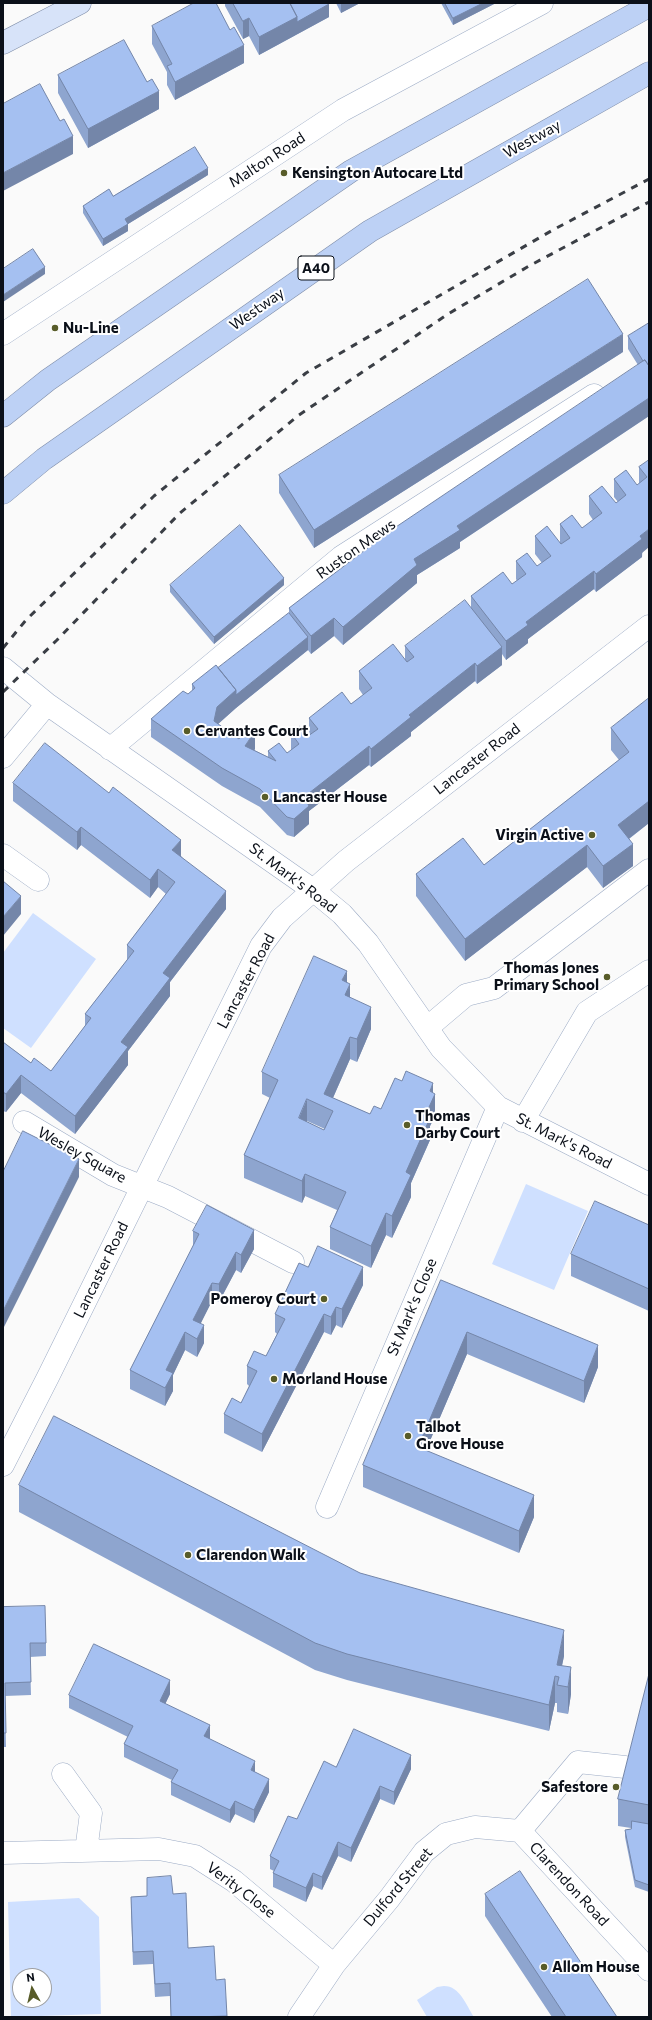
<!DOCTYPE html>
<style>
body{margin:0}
#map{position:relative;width:652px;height:2020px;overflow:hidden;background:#fafafa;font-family:Commissioner,sans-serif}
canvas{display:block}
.frame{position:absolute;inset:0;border:4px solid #0b1019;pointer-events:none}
.north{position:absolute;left:12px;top:1968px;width:40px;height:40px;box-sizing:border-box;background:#fff;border:1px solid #9d9fa3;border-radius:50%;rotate:352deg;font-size:11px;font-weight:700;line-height:16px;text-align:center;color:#0b1019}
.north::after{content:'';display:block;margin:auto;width:14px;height:18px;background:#585c29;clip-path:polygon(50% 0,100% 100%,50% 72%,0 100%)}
</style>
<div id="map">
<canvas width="652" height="2020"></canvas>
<div class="frame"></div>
<div class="north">N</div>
</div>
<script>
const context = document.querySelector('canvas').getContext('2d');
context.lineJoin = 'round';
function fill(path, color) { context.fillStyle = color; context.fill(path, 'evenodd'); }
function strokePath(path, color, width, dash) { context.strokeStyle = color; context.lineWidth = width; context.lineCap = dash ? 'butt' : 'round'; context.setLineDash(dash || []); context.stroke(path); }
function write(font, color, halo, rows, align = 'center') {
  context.font = font + ' Commissioner,sans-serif'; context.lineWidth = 4; context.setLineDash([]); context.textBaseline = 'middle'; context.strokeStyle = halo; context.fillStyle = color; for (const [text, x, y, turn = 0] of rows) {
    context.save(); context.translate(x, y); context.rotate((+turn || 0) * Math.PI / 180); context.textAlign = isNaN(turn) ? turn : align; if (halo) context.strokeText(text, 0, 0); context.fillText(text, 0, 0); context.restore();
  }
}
fill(new Path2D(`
 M33,913L96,959L31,1048L3,1028V953Z
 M526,1184L588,1211L554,1290L492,1264Z
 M79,1898L99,1917L101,2014L11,2017L8,1902ZM20,1976H44V2000H20Z
 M444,1986C460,1986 466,2005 474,2017H427L417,2000L437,1987Z`), '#cfe0ff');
const minor = new Path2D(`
 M3,334L343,110L542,3
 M3,668L47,704L313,890L342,914L368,943L441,1048L498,1107L649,1184
 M110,749L341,557L594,395
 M3,757L47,704
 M3,855L38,880
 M427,1028L466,995L494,988L649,870
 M523,1121L587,1012L649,971
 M24,1122L113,1175L168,1197L293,1262
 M3,1465L48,1377L261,946L282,918L346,861L649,626
 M327,1507L498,1107
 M63,1774L91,1813L86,1851
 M520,1831L578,1762L625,1767
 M3,1853L159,1849L195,1856L234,1881L334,1965
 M299,2017L334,1965L389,1899L424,1852L446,1834L475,1827L520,1831L649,1970`);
const major = new Path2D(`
 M3,43L80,3`);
const highway = new Path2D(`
 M3,416L48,380L351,171L649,6
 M3,493L44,459L370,231L649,73`);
strokePath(minor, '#9cabc5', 23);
strokePath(major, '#7f8da8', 23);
strokePath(highway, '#7f8da8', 23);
strokePath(minor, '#fff', 22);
strokePath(major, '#d7e3f9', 22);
strokePath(highway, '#bdd1f5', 22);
strokePath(new Path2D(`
 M3,648L26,620L154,496L306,373L551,231L649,179
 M3,692L57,640L180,513L299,415L448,314L529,266L649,202`), '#3a3e45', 3, [7, 7]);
fill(new Path2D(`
 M225,3H328L329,17L259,55L249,36L243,39L225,6Z
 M336,3H360L341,13Z
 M441,3H496L453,25Z
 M152,26L244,63L175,100L167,85V72L152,44Z
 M58,75L147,82L159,109L88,148L58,93Z
 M208,175L128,224V231L103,246L83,213V206L113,196Z
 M649,323V416L460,542V548L417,575V583L343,645L334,636L311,654L308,650L236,708L218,724L239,739L255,749L254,750L268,757V751L287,753L291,751V733L309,736V718L351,704L363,695L359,689V671L405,660V646L471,608V596L512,584L517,581L516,579V561L537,566L542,563L535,554V536L560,542V524L582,528L593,520L589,514V496L616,503L618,502L614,497V479L637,485L639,484V467L649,460L642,557L596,592L594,589L528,639V643L506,660L502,654V665L477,684L475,681L411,732V736L371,767L369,765L309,811V824L294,837L287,835L260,807L222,786L151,737V719L188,694L192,691V684L218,668L289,613V608L638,365L628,349V336Z
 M623,352L314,548L279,493V475Z
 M170,585H284L214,644L170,592Z
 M649,698V823L629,839L633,866L603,888L587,867L465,961L416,896V874L484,865L619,760L611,750V728Z
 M13,783L181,856L226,909L170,982V996L128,1051V1065L75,1134L21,1093L6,1112L3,1111V1042L31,1063L51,1071L85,1026V1014L127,960V945L166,894L158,887L150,898L81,845L77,850L13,801Z
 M347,982L350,997L371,1029L357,1062L350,1059L333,1098L370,1114L381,1109L433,1093L435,1116L430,1126V1140L411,1183V1197L392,1238L386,1235L371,1268L330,1249V1227L337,1210L305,1196L302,1203L244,1178V1155L270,1098L262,1094V1072ZM307,1121L325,1129L324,1130L307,1122Z
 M649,1225V1311L571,1276V1254Z
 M193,1231L254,1249L241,1273L236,1270L219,1302L212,1301L200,1324L204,1343L197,1357L185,1350L173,1375V1391L165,1406L130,1389V1370L193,1246Z
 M308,1267L363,1285L342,1328L336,1325L331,1335L324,1332L262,1452L224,1433V1414L241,1403L249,1386L247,1384V1366L266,1356L277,1334L275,1332V1314Z
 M441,1280L598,1367L584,1403L467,1354L426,1450L534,1517L519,1553L363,1487V1465Z
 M19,1485L360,1573L564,1656L562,1666L571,1694L568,1714L557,1712V1703H555L549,1731L347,1680L315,1670L19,1512Z
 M3,1607L46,1643V1656L30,1657L31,1695L5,1696L6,1747H3Z
 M649,1674V1892L635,1887L625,1837V1830L631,1829V1828L618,1826V1799Z
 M170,1694L165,1704L210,1739L255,1772L269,1792L254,1823L235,1814L230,1823L171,1795V1782L172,1780L124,1757V1744L128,1737L69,1708V1695Z
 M336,1767L411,1769L394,1805L380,1799L351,1862L338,1856L322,1890L313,1886L306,1902L273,1887V1873L274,1871L270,1869V1856Z
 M147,1878L173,1894L188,1948L216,1980L227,2017H171L170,1996L155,1997L153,1964L133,1965L131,1910V1897L147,1896Z
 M485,1894L617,2017H552L485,1916Z`), '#8ea5cf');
fill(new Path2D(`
 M341,3H360L341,13Z
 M483,3H496L453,25V18Z
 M329,4V17L259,55V37L297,17Z
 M249,18V36L243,39V21Z
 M244,45V63L175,100V82Z
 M159,91V109L88,148V129Z
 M73,136V154L3,191V173Z
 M208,168V175L128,224V231L103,246V239L125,219Z
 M45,267V274L3,302V295Z
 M623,334V352L314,548V530Z
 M649,398V416L460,542V548L417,575V583L343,645V627L414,559L457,526Z
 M649,529V547L642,553V557L596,592V574L640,536Z
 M594,571V589L528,639V643L506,660V641L526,622Z
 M284,578V585L214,644V637Z
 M334,618V636L311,654V636Z
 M308,637V650L236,708V695Z
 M502,647V665L477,684V666Z
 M475,663V681L411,732V736L371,767V749L409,715Z
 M236,690V708L217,725L214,721L217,707Z
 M255,731V749L245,764V746Z
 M369,746V765L309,811V824L294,837V819L304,797Z
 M649,801V823L618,847V825Z
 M81,827V845L77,850V832Z
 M181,840V858L172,850Z
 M633,844V866L603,888V866Z
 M587,845V867L465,961V939Z
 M158,869V887L150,898V880Z
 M226,891V909L170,982V996L128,1051V1065L75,1134V1116L163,973Z
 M21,896V914L3,936V917Z
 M347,971V991L350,984V1006L345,1017L342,980Z
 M371,1007V1029L357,1062V1039Z
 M350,1037V1059L328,1109L324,1094Z
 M21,1075V1093L6,1112V1094Z
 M433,1083V1097L435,1094V1116L430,1126V1140L411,1183V1197L392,1238V1216L406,1172L425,1116L430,1091Z
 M307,1099V1121L299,1140V1118Z
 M79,1159V1177L3,1329V1311Z
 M305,1174V1196L302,1203V1181Z
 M386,1213V1235L371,1268V1246Z
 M254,1230V1249L241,1273V1255Z
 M236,1252V1270L219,1302V1284Z
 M363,1267V1285L342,1328V1309Z
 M212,1283V1301L194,1337L193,1320Z
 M336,1307V1325L331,1335V1317Z
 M324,1314V1332L262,1452V1434Z
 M204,1325V1343L197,1357V1339Z
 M185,1332V1350L173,1375V1391L165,1406L166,1370Z
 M467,1332V1354L418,1469V1447Z
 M598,1345V1367L584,1403V1381Z
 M534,1495V1517L519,1553V1531Z
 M564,1630V1656L559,1679L557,1665Z
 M571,1667V1694L568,1714V1687Z
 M555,1676V1703L549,1731V1705Z
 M170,1680V1694L160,1715V1701Z
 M210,1725V1739L204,1750V1736Z
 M411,1755V1769L394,1805V1792Z
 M255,1761V1774L251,1770Z
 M269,1779V1792L254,1823V1810Z
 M380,1786V1799L351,1862V1848Z
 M235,1801V1814L230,1823V1810Z
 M338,1842V1856L322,1890V1877Z
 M313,1873V1886L306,1902V1888Z`), '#7486a9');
const building = new Path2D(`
 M194,3H216L230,30L234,27L244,45L175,82L167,66L172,64L152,26Z
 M233,3H290L297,17L259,37L249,18L243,21Z
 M290,3H328L329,4L297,22V17Z
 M445,3H483L453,18Z
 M124,40L147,82L152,79L159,91L88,129L58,75Z
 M40,84L60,121L64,119L73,136L3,173V104Z
 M195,147L208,168L125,219L128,224L103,239L83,206L109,189L113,196Z
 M33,249L45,267L3,295V269Z
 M588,279L623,334L314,530L279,475Z
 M649,323V366L645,360L643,361L628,336Z
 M645,360L649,366V398L457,526L460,530L414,559L417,565L343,627L334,618L311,636L289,608L390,531Z
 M649,460V529L640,536L642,539L596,574L594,571L526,622L528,625L506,641L471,596L503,572L512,584L526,574L516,561L527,553L537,566L551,556L535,536L547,526L561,544L570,538L560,524L572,515L582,528L602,513L589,496L602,486L616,503L626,495L614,479L626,470L637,485L647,477L639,467Z
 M240,525L284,578L214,637L170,585Z
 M465,600L502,647L477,666L475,663L409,715L411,717L371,749L369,746L304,797L309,806L294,819L287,817L260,789L222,768L151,719L183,691L188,694L195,688L192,684L216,665L236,690L217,707L214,721L239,739L248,725L255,731L245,746L276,761L268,751L279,743L287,753L299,744L291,733L300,726L308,736L318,729L309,718L342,692L351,704L372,688L359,671L393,644L407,662L414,657L405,646Z
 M289,613L308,637L236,695V690L218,668Z
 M649,698V801L618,825L633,844L603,866L587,845L465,939L416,874L463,838L484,865L629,752L611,728Z
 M45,743L109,793L113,787L181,840L172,850L226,891L163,973L170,978L121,1042L128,1047L75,1116L21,1075L6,1094L3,1092V1042L31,1063L34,1058L51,1071L91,1018L85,1014L134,951L127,945L175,882L158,869L150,880L81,827L77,832L13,783Z
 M3,881L21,896L3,917Z
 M314,956L347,971L342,980L350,984L345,995L371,1007L357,1039L350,1037L324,1094L370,1114L374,1106L381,1109L395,1078L402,1081L406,1071L433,1083L430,1091L435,1094L425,1116L430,1118L406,1172L411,1175L392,1216L386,1213L371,1246L330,1227L346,1192L305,1174L302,1181L244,1155L278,1080L262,1072ZM307,1099L333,1111L324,1130L299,1118Z
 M23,1131L79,1159L3,1311V1172Z
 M595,1201L649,1225V1289L571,1254Z
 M207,1205L254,1230L241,1255L236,1252L219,1284L212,1283L193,1320L204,1325L197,1339L185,1332L166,1370L173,1373L165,1388L130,1370L199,1234L193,1231Z
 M318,1246L363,1267L342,1309L336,1307L331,1317L324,1314L262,1434L224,1414L232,1398L241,1403L257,1371L247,1366L254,1351L266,1356L285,1319L275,1314L299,1263L308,1267Z
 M441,1280L598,1345L584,1381L467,1332L418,1447L534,1495L519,1531L363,1465Z
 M54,1416L360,1573L564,1630L557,1665L571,1667L568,1687L557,1685L559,1677L555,1676L549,1705L347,1654L315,1643L19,1485Z
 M45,1606L46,1643H30L31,1682L5,1683L6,1733H3V1607Z
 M94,1644L170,1680L160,1701L210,1725L204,1736L255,1761L251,1770L269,1779L254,1810L235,1801L230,1810L171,1782L178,1770L124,1744L133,1726L69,1695Z
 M649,1674V1805L618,1799Z
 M354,1729L411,1755L394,1792L380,1786L351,1848L338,1842L322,1877L313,1873L306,1888L273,1873L279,1861L270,1856L288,1816L297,1819L324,1761L336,1767Z
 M632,1821L649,1824V1885L635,1880L625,1830L631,1829Z
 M520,1871L617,2017H566L485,1894Z
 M171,1876L173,1894L186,1893L188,1948L214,1946L216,1980L225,1979L227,2016L192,2017H171L170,1983L155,1984L153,1951L133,1952L131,1897L147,1896V1878Z`);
fill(building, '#a5c0f1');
strokePath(building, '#7486a9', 1);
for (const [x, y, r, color] of [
 [284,173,4,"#585c29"],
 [55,328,4,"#585c29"],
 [187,731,4,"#585c29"],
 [265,797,4,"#585c29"],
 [592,835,4,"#585c29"],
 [607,977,4,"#585c29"],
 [407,1125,4,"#585c29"],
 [324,1299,4,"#585c29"],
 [274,1379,4,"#585c29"],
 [408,1436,4,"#585c29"],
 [188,1555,4,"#585c29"],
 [616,1787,4,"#585c29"],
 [544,1967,4,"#585c29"]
]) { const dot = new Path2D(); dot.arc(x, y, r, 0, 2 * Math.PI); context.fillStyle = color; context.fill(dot); strokePath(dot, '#fff', 1.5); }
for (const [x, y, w] of [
 [316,268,36]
]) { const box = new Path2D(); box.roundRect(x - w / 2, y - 12, w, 24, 3); context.fillStyle = '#fff'; context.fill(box); strokePath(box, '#0b1019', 1); }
write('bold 14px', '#0b1019', null, [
 ["A40",316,268]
]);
write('15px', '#0b1019', '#fff', [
 ["Westway",532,139,-29],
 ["Malton Road",267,160,-33],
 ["Westway",257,309,-35],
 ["Ruston Mews",356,549,-35],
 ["Lancaster Road",477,759,-38],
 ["St. Mark's Road",293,878,37],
 ["Lancaster Road",246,981,-62],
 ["St. Mark's Road",564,1141,27],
 ["Wesley Square",82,1155,29],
 ["Lancaster Road",101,1270,-64],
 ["St Mark's Close",412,1307,-67],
 ["Clarendon Road",569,1884,47],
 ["Dulford Street",398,1887,-50],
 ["Verity Close",241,1890,37]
]);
write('bold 15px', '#0b1019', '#fff', [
 ["Kensington Autocare Ltd",292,173],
 ["Nu-Line",63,328],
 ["Cervantes Court",195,731],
 ["Lancaster House",273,797],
 ["Virgin Active",584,835,"right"],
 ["Thomas Jones",599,968,"right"],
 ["Primary School",599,985,"right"],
 ["Thomas",415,1116],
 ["Darby Court",415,1133],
 ["Pomeroy Court",316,1299,"right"],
 ["Morland House",282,1379],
 ["Talbot",416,1427],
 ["Grove House",416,1444],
 ["Clarendon Walk",196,1555],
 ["Safestore",608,1787,"right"],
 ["Allom House",552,1967]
], 'left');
</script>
